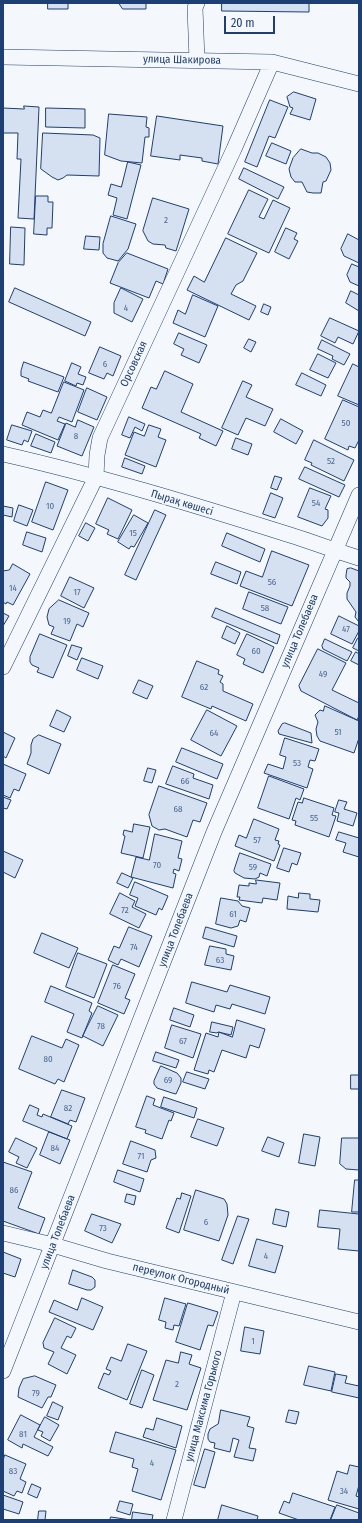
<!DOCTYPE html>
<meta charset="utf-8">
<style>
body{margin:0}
#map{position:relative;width:362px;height:1523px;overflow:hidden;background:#f4f7fb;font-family:"Fira Sans Condensed",sans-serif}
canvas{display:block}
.frame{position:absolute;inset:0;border:4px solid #1d3f73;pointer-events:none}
.scale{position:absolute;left:224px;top:16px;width:51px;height:18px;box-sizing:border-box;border:2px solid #1d3f73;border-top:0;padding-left:5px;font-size:12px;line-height:14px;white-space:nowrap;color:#1d3f73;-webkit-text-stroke:3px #f4f7fb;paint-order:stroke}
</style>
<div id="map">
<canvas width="362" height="1523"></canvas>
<div class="frame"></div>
<div class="scale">20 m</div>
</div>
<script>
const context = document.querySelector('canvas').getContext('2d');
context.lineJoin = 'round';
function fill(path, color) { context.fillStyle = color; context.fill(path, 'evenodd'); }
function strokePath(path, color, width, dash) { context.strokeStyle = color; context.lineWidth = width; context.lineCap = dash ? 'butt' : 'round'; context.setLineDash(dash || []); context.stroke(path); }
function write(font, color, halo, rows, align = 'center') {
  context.font = font + ' "Fira Sans Condensed",sans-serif'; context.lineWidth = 3; context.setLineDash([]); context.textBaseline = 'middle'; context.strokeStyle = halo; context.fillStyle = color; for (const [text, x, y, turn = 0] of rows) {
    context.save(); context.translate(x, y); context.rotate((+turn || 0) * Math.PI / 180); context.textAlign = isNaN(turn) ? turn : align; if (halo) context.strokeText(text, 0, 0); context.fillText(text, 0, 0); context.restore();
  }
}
const building = new Path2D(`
 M48,3H68V9H48Z
 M119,3H146V9H123Z
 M222,3H309V12L222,11Z
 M294,92L316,99L310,120L290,114L293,108L290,107L287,97Z
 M270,100L288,107L275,138L269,136L257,167L245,162Z
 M24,106L39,107L34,219L18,218L21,159H17L18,133H3V108L24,109Z
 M46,108L85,109V128L46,127Z
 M109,114L147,117L146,127L149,128V137H145L142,163L121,161L105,155Z
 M157,116L223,126L218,164L202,161V158L180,155V160L151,156Z
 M43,133L93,135L100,138L99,176L67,175L63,178L58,180L52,177L41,169Z
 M272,143L291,151L286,164L266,156Z
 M301,149L312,153H318L326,157L330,163L331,170L326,181L323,182L321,193H313L307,192L302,182H295L291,177L289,169L293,158Z
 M128,162L141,165L127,219L113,215L117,198L108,195L111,184L121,187Z
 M244,168L284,187L278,199L239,179Z
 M249,190L268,199L259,217L264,219L273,200L290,208L269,253L228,234Z
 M36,196H48V202H53L52,228H47V235L34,234Z
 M153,198L189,209L176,251L166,248L165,245L153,244L148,241L143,231Z
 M111,216L136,224L128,249L118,261L107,258L103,253V244Z
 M11,227L25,228L24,265L10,264Z
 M286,228L297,233L294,239L298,241L289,259L275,252Z
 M348,234L359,240V263L344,256L341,249Z
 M86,236L100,237L99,250L84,249Z
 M226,238L257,253L243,281L236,285L231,294L256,306L249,320L187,290L194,276L204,282Z
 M127,253L168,269L163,284L156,281L149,298L110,283L118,263Z
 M352,264L359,267V286L350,282L347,275Z
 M15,288L91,322L85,336L9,302Z
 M121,288L143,299L132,322L114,313V303Z
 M351,291L359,295V311L346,303Z
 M193,295L218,306L205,337L173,323L178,310L185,314Z
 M264,304L271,307L268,315L261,312Z
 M330,318L359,331L353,344L338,337L335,343L321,336Z
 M179,333L207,345L199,363L181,355L184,349L174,344Z
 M249,339L256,342L251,352L244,348Z
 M322,340L350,354L344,365L332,359L333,356L318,349Z
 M100,347L121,356L113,376L107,373L104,379L89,373Z
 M318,354L336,363L328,378L310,370Z
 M24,362L64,377L58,392L28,381L29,379L21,376V371Z
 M72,363L81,367L78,374L86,377L83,385L77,383L76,386L65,381Z
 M353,364L359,367V405L338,396Z
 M165,371L193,384L181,412L223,431L216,446L199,438L201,434L142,408L151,387L156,389Z
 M302,373L326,385L321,396L296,385Z
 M243,381L252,385L246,397L273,409L265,426L246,418L238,435L222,428Z
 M64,382L84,390L72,422L59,417L57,421L65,424L58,440L22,425L27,412L40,417L43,410L51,413Z
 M87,388L107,397L97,420L78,412Z
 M343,400L359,407V440L355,448L349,446L348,450L325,439Z
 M129,417L145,424L142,431L135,427L130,438L122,435Z
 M281,419L303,431L296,444L274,432Z
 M78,420L94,427L82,456L57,446L66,423L75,427Z
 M12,425L32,431L28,442L24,440L22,445L7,440Z
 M149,425L161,429L158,437L166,440L156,467L125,455L134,432L144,436Z
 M36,434L55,442L51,453L31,446Z
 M236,438L252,444L248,455L232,449Z
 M314,440L354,460L344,481L311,465L312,463L305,460Z
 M125,458L145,466L142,474L122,467Z
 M305,467L345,485L339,497L299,479Z
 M275,476L282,478L277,490L271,488Z
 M46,482L68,490L53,530L32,522Z
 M310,488L331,496L325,509L328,510V518L322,526L298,517Z
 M271,493L283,498L275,518L263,514Z
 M108,498L132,510L118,539L107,534L109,530L96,524Z
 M19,505L33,510L27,526L14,521Z
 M3,506L13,508L12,517L3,515Z
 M155,510L166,515L136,580L125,575Z
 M134,515L148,523L134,547L131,546L129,549L118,542Z
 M86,523L95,528L88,541L79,536Z
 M27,532L46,538L42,552L23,545Z
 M227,533L265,549L260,562L222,546Z
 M272,551L309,565L292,606L240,586L246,571L262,577Z
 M216,562L241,572L237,584L211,574Z
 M13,564L30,574L13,605L7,602L6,604L3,602V571L9,570Z
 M351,568L359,571V622L355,617L356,612L347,599V593L350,586V582L346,578V575L347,569Z
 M70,577L94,588L84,608L61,596Z
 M249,592L288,607L281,624L243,609Z
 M59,600L89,613L83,627L77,624L70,641L51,634L54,627L49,625L47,617L49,609Z
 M216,608L280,635L277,644L212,617Z
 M3,613L9,616L3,626Z
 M339,616L359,626V631L352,644L331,634Z
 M227,626L240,633L235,644L222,638Z
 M40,634L67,645L53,678L37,672L39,668L32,665L30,662V657Z
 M247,634L274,647L263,673L243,664L245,659L237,655Z
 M358,638H359V651L353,648Z
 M325,639L352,652L347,661L323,649L322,646Z
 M72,645L82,648L77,660L68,656Z
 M318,649L346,663L332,690L359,703V716L357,720L301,691L299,686Z
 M356,652L359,654V665L351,661Z
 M82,658L103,666L98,679L77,670Z
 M197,661L219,670L218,674L223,676L220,682L223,684V691L253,704L246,721L212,706L211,709L182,697Z
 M139,680L153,686L147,699L133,693Z
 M325,706L359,721V738L354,753L320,741L317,736L316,729L318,722L315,715L320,710L323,711Z
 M57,710L71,717L64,732L50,726Z
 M207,710L237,726L221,756L191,740Z
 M285,723L311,733L312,743L279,734L278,731L282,724Z
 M3,732L15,738L6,758L3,756Z
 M39,735L61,744L49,774L27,764L31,753V745L33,739Z
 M285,738L319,749L315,761L310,760L308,767L313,769L307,788L264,773L268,764L283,769L286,757L280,755Z
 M182,748L223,764L217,779L176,762Z
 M3,764L26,774L19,791L14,789L10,798L3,795Z
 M173,766L194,774L193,778L213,785L209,799L166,784Z
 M148,768L156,770L152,783L144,781Z
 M269,776L304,789L300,800L296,798L289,819L258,808Z
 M159,786L207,803L200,822L193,820L187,837L165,829L159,830L152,826L149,815Z
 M3,797L11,800L7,809L3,808Z
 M304,798L334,808L332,815L336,816L329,837L295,825L296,821L292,820L298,802L302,803Z
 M339,800L347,802L344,809L357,813L353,826L337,821L339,813L335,812Z
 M254,819L279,829L275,840L279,841L278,844L280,845L274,861L235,846L239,835L246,838Z
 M134,824L150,827L143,858L121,853L125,836L123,835L124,830L132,832Z
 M339,832L359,838V857L343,852L346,843L336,840Z
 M155,834L182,841L178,858L182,859L179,871L174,869L173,873L176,874L173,888L131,877L136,857L149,860Z
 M284,848L301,853L297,865L292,863L289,872L277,868Z
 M3,851L23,860L15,878L3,872Z
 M240,853L271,864L267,876L260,873L259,877L255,879L244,878L235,873L234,871Z
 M122,873L133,878L128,888L117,883Z
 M256,880L280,883L277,900L263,898L262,903L239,900L240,897H237L239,885L249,886V883L256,884Z
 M135,882L168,896L162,910L159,908L156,915L135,906L138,898L130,895Z
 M120,893L135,901L132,907L146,914L139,928L110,914Z
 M299,893L310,894V899L320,900L318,912L287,909L288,896L298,898Z
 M221,898L238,901L242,906L250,908L246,922L240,920L238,926L231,928L216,924Z
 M129,927L152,936L139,967L121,959L118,965L108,960L114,946L119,948Z
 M206,927L237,936L234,947L203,938Z
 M42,933L78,948L69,968L34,953Z
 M210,946L226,949V954L234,956L231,970L205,965Z
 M78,953L107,964L94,998L66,987Z
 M113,965L135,974L125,998L130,1000L124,1014L98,1003Z
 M192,982L227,992L230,985L270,997L265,1014L232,1004L230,1009L216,1005L214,1012L186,1003Z
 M51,986L92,1003L89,1011L92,1013L82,1038L67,1032L74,1014L45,1002Z
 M98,1006L118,1015L103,1046L83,1036Z
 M174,1008L194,1015L190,1027L170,1020Z
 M237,1020L265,1029L259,1048L250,1045L246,1058L222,1050L214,1072L209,1070L208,1074L194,1070L206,1033L218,1037L219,1032L232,1037Z
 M212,1022L233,1027L231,1035L218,1032L217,1033L210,1032Z
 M172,1025L201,1034L193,1058L165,1048Z
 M32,1036L62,1048L66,1039L79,1045L64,1082L58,1079L55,1084L19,1069Z
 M156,1052L179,1060L176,1068L153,1061Z
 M161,1066L177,1073L181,1078V1083L176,1094L172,1093L157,1088L154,1084V1081Z
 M187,1072L209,1079L205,1089L183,1082Z
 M351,1075H359V1089H351Z
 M62,1090L85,1098L76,1122L70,1120L68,1124L51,1117Z
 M147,1096L155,1099L153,1105L174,1113L171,1121L169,1120L162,1139L145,1133L146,1130L136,1127Z
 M164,1097L197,1108L194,1118L161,1107Z
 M30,1105L39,1109L37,1115L42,1117L43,1114L72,1126L67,1139L23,1121Z
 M198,1119L224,1128L217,1146L191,1137Z
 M49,1132L70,1140L60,1164L40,1155Z
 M304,1134L320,1137L315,1166L299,1163Z
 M268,1137L284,1143L279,1157L262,1151Z
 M16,1138L37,1148L27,1168L16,1163L19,1157L9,1152Z
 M342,1138H359V1170L346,1169L340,1164Z
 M131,1141L155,1150L156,1158L151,1160L147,1172L123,1164Z
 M3,1162L32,1172L18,1208L45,1218L39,1234L3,1221Z
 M118,1170L144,1179L140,1192L114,1182Z
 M355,1180H359V1212H352Z
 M196,1190L224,1199L227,1204L228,1215L219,1241L184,1230Z
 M182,1193L191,1196L179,1233L166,1228L177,1198L180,1199Z
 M127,1194L136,1196L134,1205L125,1202Z
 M276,1209L289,1212L286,1227L273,1224Z
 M320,1210L359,1214V1251L338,1249L340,1229L318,1227Z
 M92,1214L121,1224L112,1243L85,1231Z
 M238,1216L249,1219L233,1264L222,1260Z
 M257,1239L283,1246L275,1273L249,1266Z
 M3,1252L21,1259L15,1277L3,1273Z
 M73,1270L92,1277L95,1280V1287L91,1290H87L69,1284Z
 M82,1298L103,1307L93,1330L49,1312L54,1300L77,1310Z
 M165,1298L186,1304L179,1326L174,1325L173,1330L165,1328L166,1322L159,1320Z
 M188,1303L218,1312L213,1326L208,1325L200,1350L176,1342Z
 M55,1318L76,1328L71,1338L67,1336L61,1348L76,1355L67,1374L48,1364L54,1352L44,1348L43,1343Z
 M245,1327L264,1331L260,1354L241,1351Z
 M128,1344L147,1351L127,1400L98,1388L104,1373L109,1375L111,1371L106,1369L111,1357L121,1361Z
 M181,1352L192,1355L189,1364L201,1368L187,1410L153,1400L166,1360L178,1363Z
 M309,1366L335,1372L331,1391L304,1385Z
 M142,1370L154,1375L142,1408L130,1404Z
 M336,1374L347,1376L345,1383L359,1386V1398L332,1392Z
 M35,1376L56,1385L51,1397H48L42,1408L18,1397L19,1388L23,1379Z
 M53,1402L63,1407L58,1420L47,1416Z
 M221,1410L250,1417L247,1426L254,1428L249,1448L256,1449L253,1461L234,1457L239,1440L233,1438L230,1452L214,1448L215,1443L210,1442L208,1439V1434L210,1429L218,1424Z
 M289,1410L299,1412L296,1424L286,1422Z
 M21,1415L40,1425L34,1437L53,1447L48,1456L23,1444L22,1448L8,1440Z
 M45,1417L59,1425L50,1441L41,1436L43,1432L38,1430Z
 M157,1418L182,1426L176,1448L143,1437L146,1428L153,1430Z
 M116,1432L176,1450L161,1500L132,1491L138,1469L132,1467L134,1459L110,1452Z
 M205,1449L215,1452L205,1488L194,1485Z
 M5,1455L26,1464L20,1479L26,1482L22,1493L17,1491L14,1496L3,1491V1461Z
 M350,1465L359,1467V1485L356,1496L359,1497V1509L328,1500L337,1471L347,1474Z
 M32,1484L41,1488L37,1498L28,1494Z
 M293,1493L335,1507L330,1520H299L279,1513L284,1501L289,1503Z
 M3,1495L23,1502L19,1514L3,1509Z
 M120,1501L133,1504L130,1515L117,1511Z
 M222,1505L258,1516L257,1520H218Z
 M337,1505L359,1513V1520H331Z
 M39,1511H46L45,1520H38Z
 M133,1512L153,1515L152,1520H132Z
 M111,1517L131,1520H110Z`);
fill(building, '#d5e0f0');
strokePath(building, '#1d3f73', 1);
const street = new Path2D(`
 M197,3L195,8L197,60
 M3,57L272,62L359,84
 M3,454C100,476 195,505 290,535C313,542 335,551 359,558
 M3,667L96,477L97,455L100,438L234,149L272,62
 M3,1233L53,1245L107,1261L359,1322
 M3,1371L214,832L359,495
 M174,1520L234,1292`);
strokePath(street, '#1d3f73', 16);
strokePath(street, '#f4f7fb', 15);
write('9px', '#4b6792', null, [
 ["2",166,220],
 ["4",126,308],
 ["6",105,364],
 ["50",346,423],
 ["8",76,436],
 ["52",331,461],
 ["54",316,503],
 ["10",50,506],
 ["15",133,533],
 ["56",272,582],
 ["14",13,588],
 ["17",77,592],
 ["58",265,608],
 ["19",67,621],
 ["47",346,629],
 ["60",256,651],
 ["49",323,674],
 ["62",204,687],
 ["51",338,732],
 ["64",214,733],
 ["53",297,763],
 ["66",185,781],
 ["68",178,809],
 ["55",314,818],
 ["57",257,840],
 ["70",157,865],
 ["59",253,867],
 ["72",125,910],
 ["61",233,914],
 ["74",134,947],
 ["63",220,960],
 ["76",117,986],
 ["78",101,1026],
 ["67",183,1041],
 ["80",48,1059],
 ["69",168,1080],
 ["82",68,1108],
 ["84",55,1148],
 ["71",141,1156],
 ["86",14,1190],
 ["6",206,1222],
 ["73",103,1228],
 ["4",266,1256],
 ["1",253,1341],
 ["2",177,1384],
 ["79",36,1393],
 ["81",23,1434],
 ["4",152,1463],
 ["83",13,1471],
 ["34",344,1491]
]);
write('11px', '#1d3f73', '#f4f7fb', [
 ["улица Шакирова",182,60,1],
 ["Орсовская",134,364,-65],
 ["Пырақ көшесі",182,503,17],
 ["улица Толебаева",300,631,-67],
 ["улица Толебаева",176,930,-69],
 ["улица Толебаева",58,1232,-69],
 ["переулок Огородный",181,1279,14],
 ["улица Максима Горького",204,1406,-75]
]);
</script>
